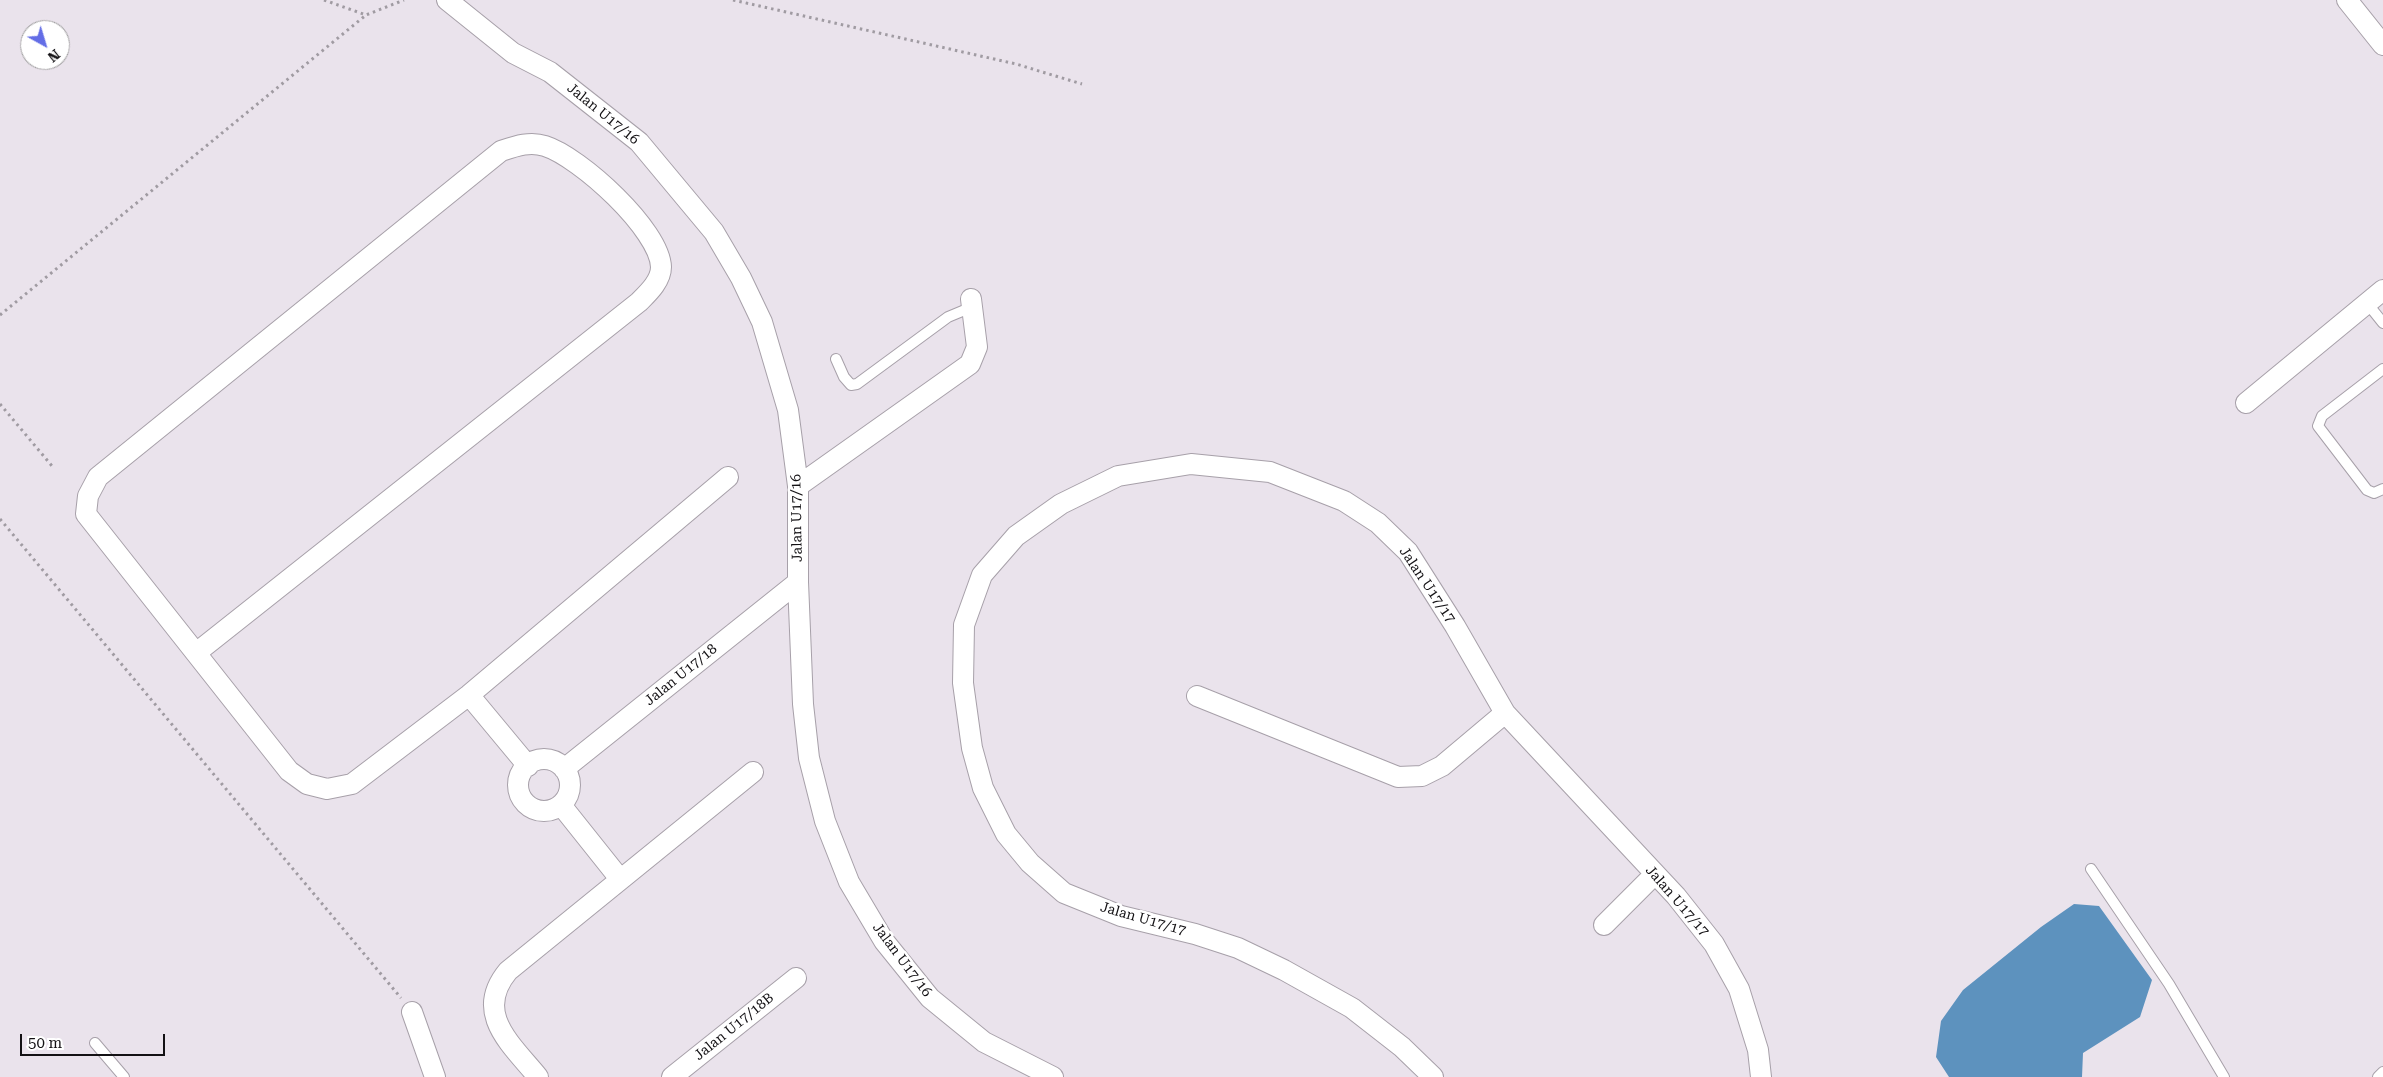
<!DOCTYPE html>
<style>
body{margin:0}
#map{position:relative;width:2383px;height:1077px;overflow:hidden;background:#eae3ec;font-family:"Roboto Serif",serif}
canvas{display:block}
.north{position:absolute;left:20px;top:20px;width:50px;height:50px;box-sizing:border-box;background:#fff;border:1px solid #a1a0a1;border-radius:50%;rotate:141deg;font-size:14px;font-weight:700;line-height:20px;text-align:center;color:#131114}
.north::after{content:'';display:block;margin:auto;width:18px;height:22px;background:#636de6;clip-path:polygon(50% 0,100% 100%,50% 72%,0 100%)}
.scale{position:absolute;left:20px;top:1034px;width:145px;height:22px;box-sizing:border-box;border:2px solid #131114;border-top:0;padding-left:6px;font-size:15px;line-height:18px;white-space:nowrap;color:#131114;-webkit-text-stroke:4px #fff;paint-order:stroke}
</style>
<div id="map">
<canvas width="2383" height="1077"></canvas>
<div class="north">N</div>
<div class="scale">50 m</div>
</div>
<script>
const context = document.querySelector('canvas').getContext('2d');
context.lineJoin = 'round';
function fill(path, color) { context.fillStyle = color; context.fill(path, 'evenodd'); }
function strokePath(path, color, width, dash) { context.strokeStyle = color; context.lineWidth = width; context.lineCap = dash ? 'butt' : 'round'; context.setLineDash(dash || []); context.stroke(path); }
function write(font, color, halo, rows, align = 'center') {
  context.font = font + ' "Roboto Serif",serif'; context.lineWidth = 5; context.setLineDash([]); context.textBaseline = 'middle'; context.strokeStyle = halo; context.fillStyle = color; for (const [text, x, y, turn = 0] of rows) {
    context.save(); context.translate(x, y); context.rotate((+turn || 0) * Math.PI / 180); context.textAlign = isNaN(turn) ? turn : align; if (halo) context.strokeText(text, 0, 0); context.fillText(text, 0, 0); context.restore();
  }
}
fill(new Path2D(`
 M2074,904L2099,906L2152,980L2140,1017L2083,1053L2082,1077H1949L1936,1057L1941,1021L1963,990L2041,927Z`), '#5d92be');
const lane = new Path2D(`
 M2367,303L2383,323
 M836,359L844,377L851,385L857,384L948,317L972,307
 M2383,369L2322,416L2318,426L2367,490L2374,493L2383,489
 M2091,869L2169,984L2224,1077
 M95,1043L124,1077
 M2378,1077L2383,1072`);
const street = new Path2D(`
 M447,0L513,53L550,72L639,142L714,232L741,278L762,322L788,410L798,486V582L803,704L809,758L825,821L849,882L884,941L930,998L984,1042L1053,1077
 M2347,0L2383,45
 M2246,403L2383,290
 M798,486L970,364L977,347L971,299
 M196,653L639,302C648,293 661,281 661,267C660,230 580,157 545,146C530,141 516,146 501,151L98,477L88,496L86,514L289,771L307,784L327,789L352,784L469,695L728,477
 M469,695L528,766
 M1197,696L1398,777L1422,776L1442,766L1505,713
 M518 785a26 26 0 1 1 52 0a26 26 0 1 1-52 0Z
 M564,769L798,582
 M561,805L620,879
 M1604,925L1655,874
 M412,1012L435,1077
 M538,1077C511,1044 473,1013 508,971L753,772
 M672,1077L796,978
 M1433,1077L1402,1047L1352,1008L1284,970L1238,948L1195,934L1121,916L1064,893L1030,863L1006,834L983,788L972,748L963,683L964,625L982,575L1016,536L1061,504L1118,476L1191,464L1270,472L1344,501L1378,523L1408,552L1455,626L1505,713L1676,896L1714,944L1739,989L1758,1050L1761,1077`);
strokePath(lane, '#a7a0a9', 12);
strokePath(street, '#a7a0a9', 22);
strokePath(new Path2D(`
 M324,0L366,15L404,0
 M733,0L1016,64L1082,84
 M0,315L366,15
 M0,404L52,466
 M0,519L401,998`), '#a09ba2', 3, [2.5, 4]);
strokePath(lane, '#fff', 10);
strokePath(street, '#fff', 20);
write('14px', '#131114', '#fff', [
 ["Jalan U17/16",603,114,39],
 ["Jalan U17/16",797,518,-91],
 ["Jalan U17/17",1427,585,56],
 ["Jalan U17/18",681,675,-39],
 ["Jalan U17/17",1677,901,49],
 ["Jalan U17/17",1143,919,16],
 ["Jalan U17/16",902,960,53],
 ["Jalan U17/18B",734,1027,-39]
]);
</script>
